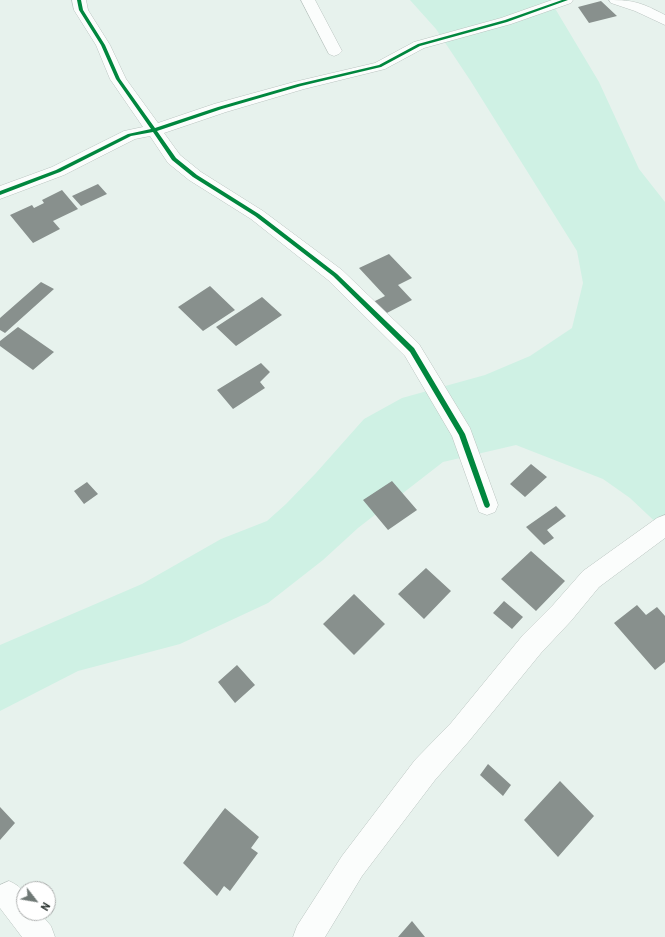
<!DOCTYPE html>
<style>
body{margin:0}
#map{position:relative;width:665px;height:937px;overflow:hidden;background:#e7f2ed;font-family:Barlow,sans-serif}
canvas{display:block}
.north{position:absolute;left:16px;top:881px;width:40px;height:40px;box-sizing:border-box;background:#fff;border:1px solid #acafae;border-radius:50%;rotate:121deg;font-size:11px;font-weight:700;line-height:16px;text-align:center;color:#2f3734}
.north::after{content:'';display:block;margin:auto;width:14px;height:18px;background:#6f7875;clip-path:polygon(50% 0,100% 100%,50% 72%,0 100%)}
</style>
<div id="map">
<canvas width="665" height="937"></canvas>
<div class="north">N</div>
</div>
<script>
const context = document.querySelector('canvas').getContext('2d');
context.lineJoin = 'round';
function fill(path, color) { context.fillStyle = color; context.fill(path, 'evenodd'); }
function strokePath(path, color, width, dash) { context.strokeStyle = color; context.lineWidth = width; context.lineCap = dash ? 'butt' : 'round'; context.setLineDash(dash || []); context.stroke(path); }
fill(new Path2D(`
 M410,0H550L599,82L639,169L665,202V531L630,498L603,479L516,445L443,462L358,528L323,560L268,603L180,644L78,671L0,711V645L142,584L221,539L267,521L286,504L316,473L364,419L402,398L485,375L530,356L572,328L583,283L577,251L470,80L436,29Z`), '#cff1e4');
fill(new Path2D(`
 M601,1L617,16L589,23L578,7Z
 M98,184L107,194L81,206L72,196Z
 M62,190L78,209L53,221L60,229L33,243L10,215L32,205L34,208L44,203L42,200Z
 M389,254L412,278L398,285L412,300L383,315L371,303L385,296L359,268Z
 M41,282L54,289L5,333L0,330V318Z
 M210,286L235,310L203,331L178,307Z
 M262,297L282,315L236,346L216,327Z
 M18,327L54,352L33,370L0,346V341Z
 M261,363L270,372L260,382L265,388L233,409L217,390Z
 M531,464L547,477L525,497L510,484Z
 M392,481L417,510L388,530L363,500Z
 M87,482L98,494L84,504L74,491Z
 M556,506L566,516L547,530L554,538L544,545L526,527Z
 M531,551L565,581L536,611L501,579Z
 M426,568L451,591L424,619L398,594Z
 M354,594L385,624L354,655L323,624Z
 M504,601L523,617L512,629L493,613Z
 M637,605L646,615L657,607L665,616V662L655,670L614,623Z
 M237,665L255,685L235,703L218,682Z
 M488,764L511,785L503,796L480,775Z
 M560,781L594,816L558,857L524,820Z
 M0,807L15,823L0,840Z
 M225,808L259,837L251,848L258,853L230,891L224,886L217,896L183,863Z
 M412,921L425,937H398Z`), '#88908d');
const minor = new Path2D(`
 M72,0H86L88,10L110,45L126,79L158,123L214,104L294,82L375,63L414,42L501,18L552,0H573L571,3L511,24L424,48L385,69L304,89L226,112L164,133L180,155L201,172L263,211L342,270L419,344L470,428L498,505L495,512L487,515L479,512L452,436L405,356L328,280L251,219L189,180L168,163L150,136L135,139L64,175L0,199V186L52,167L124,131L143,127L110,79L96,45L74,10Z
 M301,0H315L342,51L339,54L334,56L329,54Z
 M609,0C635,0 642,3 665,15V25L635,11L611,3Z
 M665,515V538L599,587L571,621L541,653L469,741L435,780L362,876L325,937H293L297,926L342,856L415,760L451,723L523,635L553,605L583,571L657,518Z
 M9,881C27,889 24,895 24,913H40L51,926L55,937H22L0,908V885Z`);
strokePath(minor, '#bac4c0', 1);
fill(minor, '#fbfdfc');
fill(new Path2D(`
 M77,0H81L83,10L105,45L120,79L155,128L218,107L298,84L379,65L418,44L505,20L562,0H568L507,22L420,46L381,67L301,86L222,109L157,131L176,158L197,175L259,214L337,274L414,348L465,434L490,505L489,507L487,508L485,507L484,505L459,435L410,352L333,276L255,216L193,177L172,160L153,132L131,136L60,172L0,195V191L56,170L128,134L151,129L116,79L101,45L79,10Z`), '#00873e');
</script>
